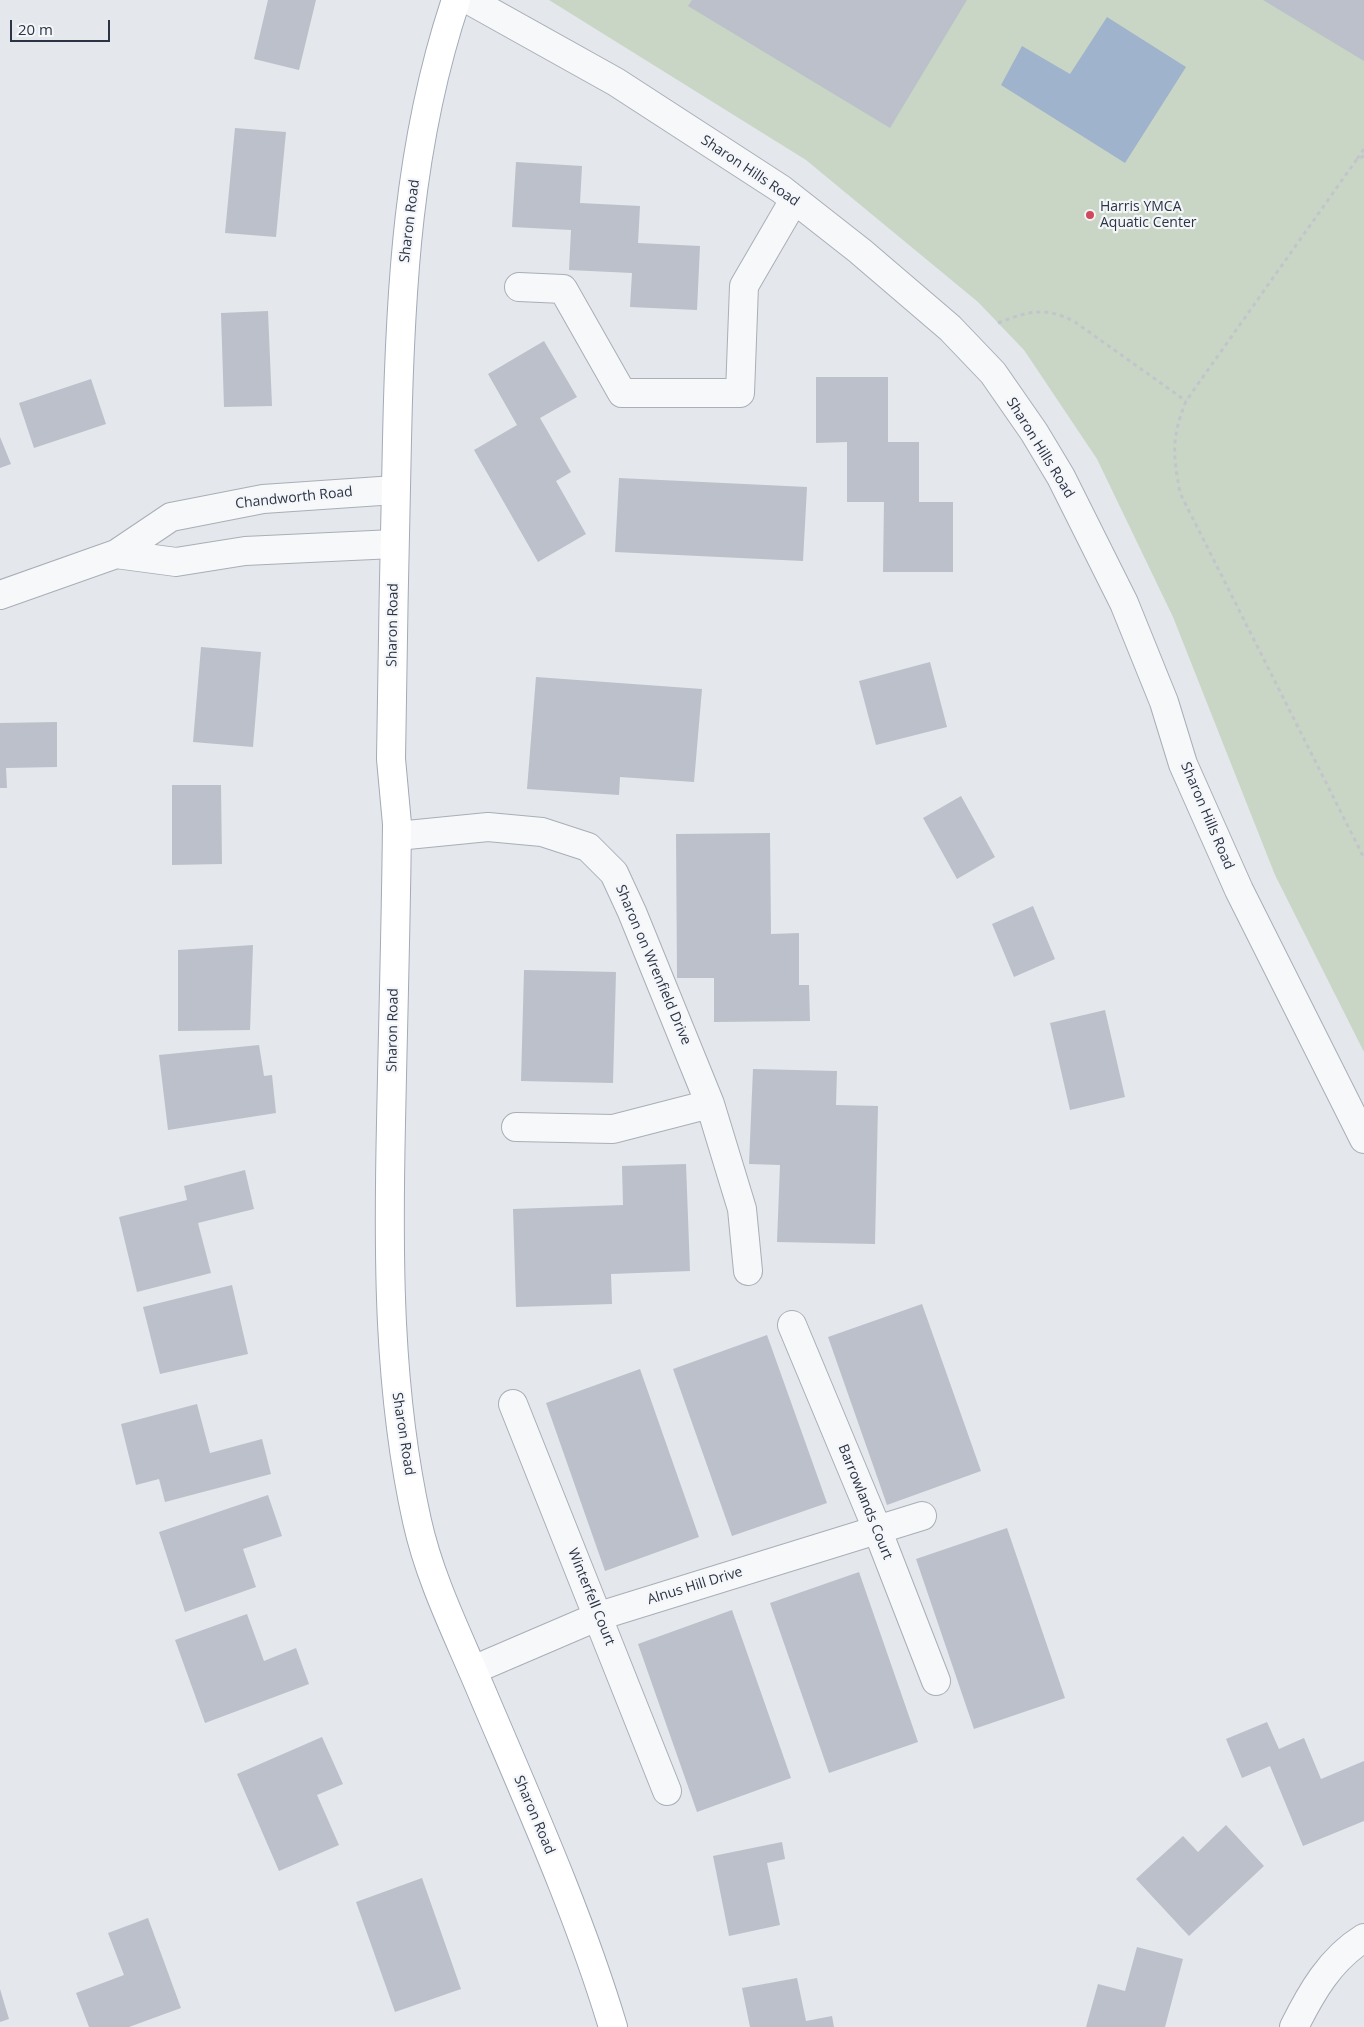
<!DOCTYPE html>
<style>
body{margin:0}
#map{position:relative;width:1364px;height:2027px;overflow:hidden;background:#e4e7ec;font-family:"Open Sans",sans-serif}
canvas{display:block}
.scale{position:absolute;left:10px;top:20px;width:100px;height:22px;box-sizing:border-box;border:2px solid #2b3445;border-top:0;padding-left:6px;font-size:15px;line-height:18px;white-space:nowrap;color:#2b3445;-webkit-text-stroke:4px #f4f6f9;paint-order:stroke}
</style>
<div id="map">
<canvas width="1364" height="2027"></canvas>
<div class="scale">20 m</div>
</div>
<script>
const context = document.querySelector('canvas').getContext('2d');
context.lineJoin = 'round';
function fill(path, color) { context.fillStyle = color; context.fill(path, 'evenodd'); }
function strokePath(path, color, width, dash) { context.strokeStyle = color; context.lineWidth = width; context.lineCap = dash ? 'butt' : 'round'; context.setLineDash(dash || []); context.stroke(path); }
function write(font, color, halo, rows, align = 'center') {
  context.font = font + ' "Open Sans",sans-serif'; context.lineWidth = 4.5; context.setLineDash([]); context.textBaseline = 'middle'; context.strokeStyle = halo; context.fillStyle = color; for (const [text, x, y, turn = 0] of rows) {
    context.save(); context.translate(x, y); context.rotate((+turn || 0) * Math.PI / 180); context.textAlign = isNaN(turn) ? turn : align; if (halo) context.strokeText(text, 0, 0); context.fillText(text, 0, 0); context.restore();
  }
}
fill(new Path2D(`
 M549,0H1364V1052L1275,875L1173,617L1097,459L1024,350L978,302L806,160Z`), '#c9d6c5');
fill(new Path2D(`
 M1107,17L1186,67L1125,163L1001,85L1022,46L1070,74Z`), '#9fb4cc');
fill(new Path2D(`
 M268,0H316L299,70L254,59Z
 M692,0H967L890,128L688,6Z
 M1263,0H1364V61Z
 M235,128L286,132L276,237L225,233Z
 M516,162L582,166L580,203L640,206L638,243L700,246L697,310L630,307L632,273L569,270L571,230L512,227Z
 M268,311L272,406L224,407L221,313Z
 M544,341L577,397L540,418L571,472L556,481L586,534L538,562L474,450L517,425L488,374Z
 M816,377H888V442H919V502H953V572H883L884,502H847V442L816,443Z
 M91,379L106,424L34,448L19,403Z
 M0,437L11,464L0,468Z
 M619,478L807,487L803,561L615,552Z
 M201,647L261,652L253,747L193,742Z
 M930,662L947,727L876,745L859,681Z
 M536,677L702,689L694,782L620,777L619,795L527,789Z
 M57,722V767L6,768L7,788H0V723Z
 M172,785H221L222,864L172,865Z
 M961,796L995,857L957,879L923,818Z
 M770,833L771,934L799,933V985H809L810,1021L714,1022V978H677L676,834Z
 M1033,906L1055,959L1014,977L992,924Z
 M253,945L250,1030L178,1031V950Z
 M524,970L616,972L613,1083L521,1081Z
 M1105,1010L1125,1097L1070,1110L1050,1023Z
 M259,1045L264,1076L272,1075L276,1113L168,1130L159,1055Z
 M753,1069L837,1071L836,1105L878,1106L875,1244L777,1242L780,1165L749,1164Z
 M686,1164L690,1271L611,1274L612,1304L516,1307L513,1209L623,1205L622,1166Z
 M245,1170L254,1209L198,1223L211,1273L137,1292L119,1217L187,1200L184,1186Z
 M232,1285L248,1354L160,1374L143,1307Z
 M922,1304L981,1471L887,1505L828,1337Z
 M767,1335L827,1503L732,1536L673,1369Z
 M640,1369L699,1537L605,1571L546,1403Z
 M197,1404L210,1453L262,1439L271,1474L165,1502L159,1479L136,1485L121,1424Z
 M268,1495L282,1536L243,1549L256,1587L185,1612L159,1532Z
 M1007,1528L1065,1698L974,1729L916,1559Z
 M859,1572L918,1742L829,1773L770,1603Z
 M732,1610L791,1778L697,1812L638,1644Z
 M247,1614L264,1661L296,1648L309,1684L205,1723L175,1640Z
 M1267,1722L1279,1749L1304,1738L1321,1779L1364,1761V1821L1303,1846L1270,1766L1242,1778L1226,1739Z
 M322,1737L343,1784L317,1795L339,1845L279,1871L237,1774Z
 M1226,1825L1264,1866L1189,1936L1136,1879L1183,1836L1198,1852Z
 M782,1842L785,1859L767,1863L780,1925L729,1936L713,1856Z
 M422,1878L461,1989L395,2012L356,1902Z
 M148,1918L181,2008L129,2027H89L76,1993L124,1975L108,1933Z
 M1137,1947L1183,1959L1165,2027H1086L1098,1984L1125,1991Z
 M797,1978L806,2021L832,2016L834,2027H750L742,1988Z
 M0,1989L9,2019L0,2022Z`), '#bbc0ca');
const minor = new Path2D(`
 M469,0L616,82L781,189L860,251L950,328L993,373L1034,432L1061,477L1124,603L1164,702L1183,764L1239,890L1364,1139
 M519,287L563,289L622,393H740L744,286L794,200
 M394,544L245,551L176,562L116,554L171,517L263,499L395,490
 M0,595L116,554
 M397,836L488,827L542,832L588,847L614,873L632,912L710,1104L742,1209L748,1271
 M516,1127L613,1129L710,1104
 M792,1325L877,1529L936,1681
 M513,1404L667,1791
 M473,1670L599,1616L922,1516
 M1294,2027C1311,1993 1330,1959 1364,1938`);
const major = new Path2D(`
 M456,0C408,143 400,291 397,440C394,546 393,653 391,759L397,824C396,923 393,1023 391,1123C388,1257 388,1390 417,1521C430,1580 458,1635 481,1690C528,1801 578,1911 613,2027`);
strokePath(minor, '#a9aeb7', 30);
strokePath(major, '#a3abb8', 30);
strokePath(new Path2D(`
 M1364,156L1357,159L1186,401C1171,439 1173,454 1180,493L1364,858
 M1357,159L1364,149
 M998,323C1029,311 1045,306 1075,322L1186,401`), '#c2c5cb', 3, [4, 4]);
strokePath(minor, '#f7f8fa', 28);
strokePath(major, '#fff', 28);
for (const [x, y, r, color] of [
 [1090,215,5,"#d1495b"]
]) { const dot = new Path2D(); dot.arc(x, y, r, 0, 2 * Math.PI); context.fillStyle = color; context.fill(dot); strokePath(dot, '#f4f6f9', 2); }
write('14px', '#2b3445', '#f4f6f9', [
 ["Sharon Hills Road",750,171,34],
 ["Sharon Road",410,221,-83],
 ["Sharon Hills Road",1040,448,58],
 ["Chandworth Road",294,498,-6],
 ["Sharon Road",393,625,-89],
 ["Sharon Hills Road",1207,816,67],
 ["Sharon on Wrenfield Drive",653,965,67],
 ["Sharon Road",393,1030,-89],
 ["Sharon Road",403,1434,81],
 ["Barrowlands Court",865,1502,68],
 ["Alnus Hill Drive",695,1586,-17],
 ["Winterfell Court",591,1597,68],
 ["Sharon Road",534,1815,67]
]);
write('14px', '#2b3445', '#f4f6f9', [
 ["Harris YMCA",1100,207],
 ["Aquatic Center",1100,223]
], 'left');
</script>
